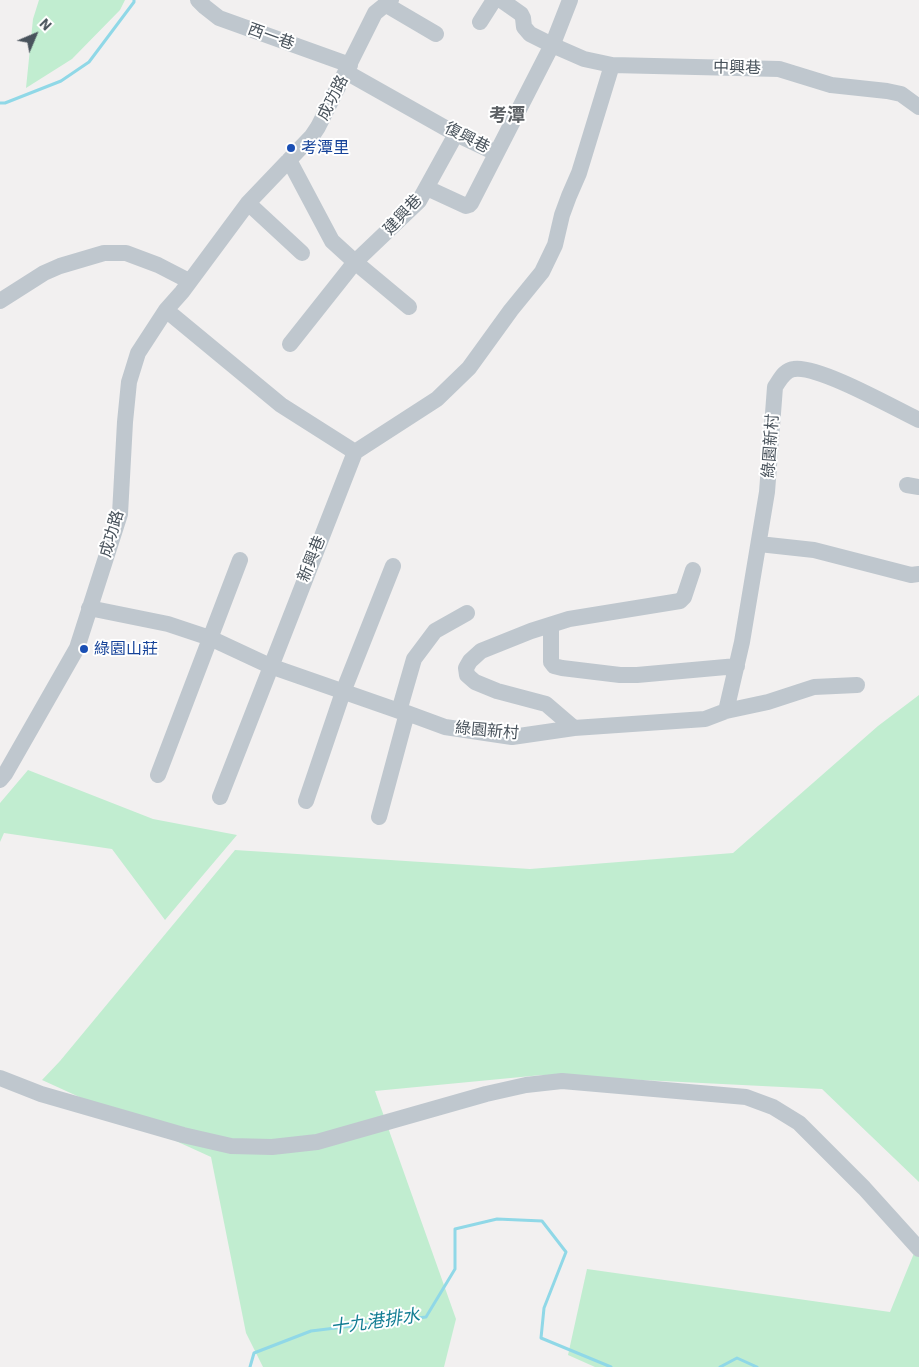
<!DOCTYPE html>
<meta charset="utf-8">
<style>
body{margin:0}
#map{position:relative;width:919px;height:1367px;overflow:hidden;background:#f2f0f0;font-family:"IBM Plex Sans",sans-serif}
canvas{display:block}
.north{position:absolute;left:10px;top:10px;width:50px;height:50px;-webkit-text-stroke:4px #fff;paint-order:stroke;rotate:45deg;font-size:14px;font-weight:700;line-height:20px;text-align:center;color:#49535c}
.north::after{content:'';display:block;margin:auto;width:18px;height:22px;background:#49535c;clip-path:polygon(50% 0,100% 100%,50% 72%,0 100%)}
</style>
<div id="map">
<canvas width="919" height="1367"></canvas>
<div class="north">N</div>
</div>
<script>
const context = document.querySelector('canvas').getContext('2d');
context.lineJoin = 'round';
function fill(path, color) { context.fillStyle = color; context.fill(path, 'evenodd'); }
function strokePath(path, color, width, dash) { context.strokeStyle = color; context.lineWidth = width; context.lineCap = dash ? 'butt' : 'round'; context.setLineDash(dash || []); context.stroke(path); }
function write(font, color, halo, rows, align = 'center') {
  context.font = font + ' "IBM Plex Sans","Noto Sans TC",sans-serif'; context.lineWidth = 4; context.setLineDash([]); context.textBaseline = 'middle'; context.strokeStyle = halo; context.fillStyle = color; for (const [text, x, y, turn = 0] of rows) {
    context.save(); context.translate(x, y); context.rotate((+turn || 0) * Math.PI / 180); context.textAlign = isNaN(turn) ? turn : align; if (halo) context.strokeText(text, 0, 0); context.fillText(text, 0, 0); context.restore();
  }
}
fill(new Path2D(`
 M39,0H125L120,10L72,59L26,88L33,19Z
 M919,695V1182L822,1089L542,1075L375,1091L456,1319L444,1367H263L246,1333L211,1157L42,1080L60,1061L235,850L530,869L733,853L878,726Z
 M28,770L153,819L237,835L165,920L112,849L4,833L0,842V803Z
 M919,1241V1367H595L568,1355L587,1269L890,1312Z`), '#c1edd0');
strokePath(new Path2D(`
 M0,103H5L61,81L89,62L134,2V0
 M250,1367L254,1353L311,1331L426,1317L455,1269V1229L497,1219L542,1221L566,1252L544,1308L541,1338L611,1367
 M720,1367L737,1358L757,1367`), '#90d8e7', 3);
strokePath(new Path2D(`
 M198,0L205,7L219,18L350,65
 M501,0L521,14L523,18L524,27L530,34L552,45L584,59L612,65L779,69L831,85L887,91L901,94L919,107
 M385,4L436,34
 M480,22L494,0
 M346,72L456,134L496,153
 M289,160L332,241L355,262L409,307
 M427,188L466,206L469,205L471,203L554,41L570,0
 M248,203L302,253
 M0,301L44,273L60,266L104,253H126L158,265L189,281
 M166,310L281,405L355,452
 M290,344L355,262L419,201L456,134
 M355,452L437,399L469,368L511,310L542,272L555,245L562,215L569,196L579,173L612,65
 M907,485L919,487
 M759,544L814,550L911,575L919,574
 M89,608L168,624L210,638L270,666L399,711L407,713L445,727L512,737L574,728L705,719L726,711L768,702L814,687L857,685
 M551,625V662L554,666L562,668L620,675H637L737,666
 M399,711L414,659L435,631L467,613
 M726,711L742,642L767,492L775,387C780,380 784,370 794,369C818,365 894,408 919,420
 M574,728L546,704L497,691L475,682L467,675L466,668L470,661L481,651L531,631L569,619L680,601L684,597L693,570
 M158,775L240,560
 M0,780L5,774L77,648L120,514L125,422L129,382L138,353L166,310L182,292L248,203L312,136L318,127L375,13L391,0
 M220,797L355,452
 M306,801L343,692L393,566
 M379,817L407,713
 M0,1078L41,1094L183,1135L231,1146L272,1147L317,1142L486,1094L526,1085L562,1081L746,1097L773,1107L799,1123L864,1188L919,1249`), '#bfc7ce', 16);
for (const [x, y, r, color] of [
 [291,148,5,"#1a4fb4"],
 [84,649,5,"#1a4fb4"]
]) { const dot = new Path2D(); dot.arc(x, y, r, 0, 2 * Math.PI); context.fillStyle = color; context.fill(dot); strokePath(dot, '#fff', 2); }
write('16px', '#49535c', '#fff', [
 ["西一巷",271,37,20],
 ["中興巷",737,68,1],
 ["成功路",333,98,-63],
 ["復興巷",467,138,27],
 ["建興巷",403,215,-47],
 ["綠園新村",771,446,-86],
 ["成功路",112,534,-74],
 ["新興巷",312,559,-68],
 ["綠園新村",487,731,5]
]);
write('16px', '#164399', '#fff', [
 ["考潭里",301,148],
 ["綠園山莊",94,649]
], 'left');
write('bold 18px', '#5c6064', '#fff', [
 ["考潭",507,116]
]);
write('italic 18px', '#147e94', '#fff', [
 ["十九港排水",375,1322,-8]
]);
</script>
